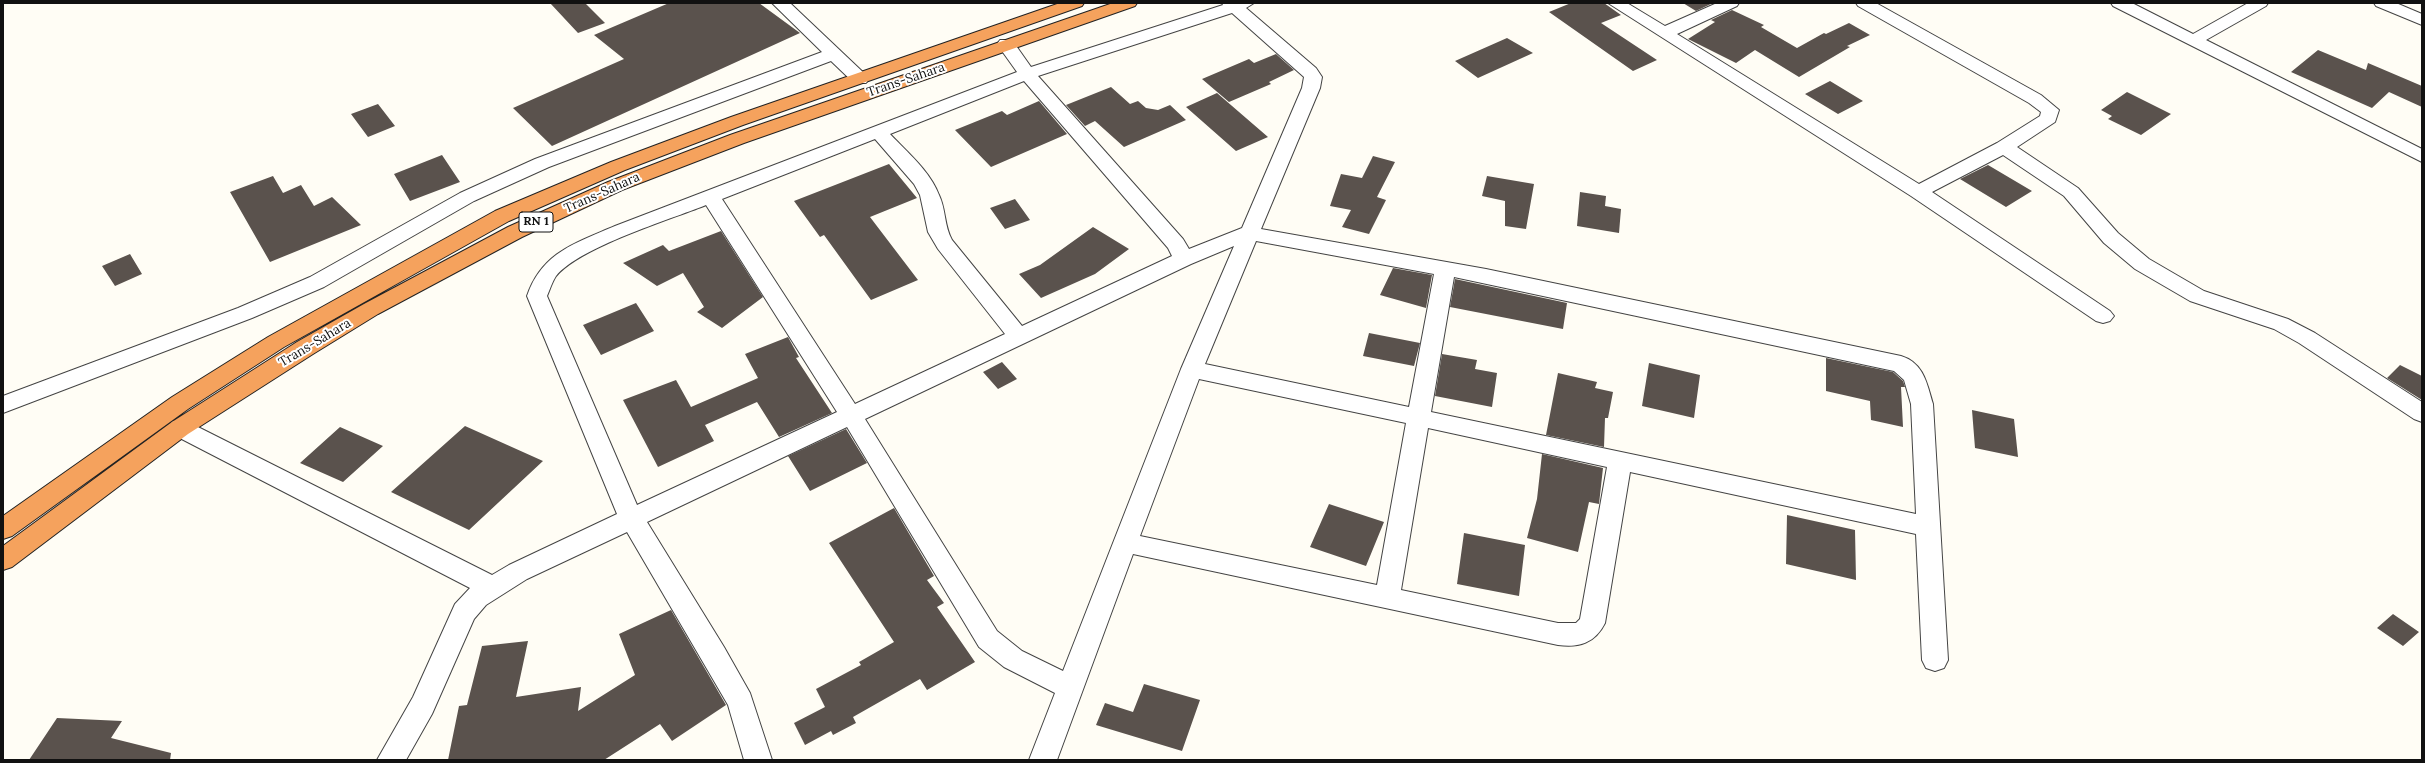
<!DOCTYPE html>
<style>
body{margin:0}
#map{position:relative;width:2425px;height:763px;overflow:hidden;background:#fffdf5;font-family:Lora,serif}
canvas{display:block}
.frame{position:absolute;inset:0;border:4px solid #111;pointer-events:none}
</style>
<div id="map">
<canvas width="2425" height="763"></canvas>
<div class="frame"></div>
</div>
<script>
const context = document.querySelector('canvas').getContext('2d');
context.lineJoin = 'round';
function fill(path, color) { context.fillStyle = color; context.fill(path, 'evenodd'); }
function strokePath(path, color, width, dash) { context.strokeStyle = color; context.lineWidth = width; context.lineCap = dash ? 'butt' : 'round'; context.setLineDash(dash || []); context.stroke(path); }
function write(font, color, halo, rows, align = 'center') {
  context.font = font + ' Lora,serif'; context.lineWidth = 4; context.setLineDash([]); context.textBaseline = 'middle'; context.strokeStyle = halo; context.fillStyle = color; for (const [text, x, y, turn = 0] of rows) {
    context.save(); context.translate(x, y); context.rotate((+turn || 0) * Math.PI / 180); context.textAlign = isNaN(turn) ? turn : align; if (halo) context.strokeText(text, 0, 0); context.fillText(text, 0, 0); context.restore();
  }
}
fill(new Path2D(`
 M550,3H585L605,23L578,33Z
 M669,3H759L800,33L552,146L513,108L624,59L594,35Z
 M1571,3H1604L1621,15L1601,23L1657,60L1633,71L1549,12Z
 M1683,3H1713L1696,11Z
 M1732,10L1764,25L1761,27L1797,48L1824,33L1826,34L1849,23L1870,35L1847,46L1850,47L1799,77L1755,50L1736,63L1688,39L1715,22L1711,20Z
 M1507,38L1533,53L1478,78L1455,61Z
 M2318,50L2366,70L2368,63L2422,86V107L2389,92L2372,108L2291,72Z
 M1276,54L1294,70L1269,82L1271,84L1229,102L1202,79L1249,59L1254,63Z
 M1830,81L1863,101L1838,114L1805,94Z
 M1111,87L1130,104L1138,101L1146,108L1158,110L1170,105L1186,120L1124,147L1095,121L1085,126L1066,105Z
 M2127,92L2171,114L2141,135L2108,119L2112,116L2101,110Z
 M1217,93L1268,137L1236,151L1186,107Z
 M1039,101L1067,134L991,167L955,130L1002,111L1007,115Z
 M378,104L395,126L368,137L351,114Z
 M442,155L460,182L410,201L394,174Z
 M1373,156L1395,162L1377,197L1386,200L1369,234L1342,227L1351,210L1330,206L1341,174L1362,178Z
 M889,164L917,198L870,217L918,280L871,300L824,235L820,237L794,201Z
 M1988,165L2032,191L2006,207L1960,179Z
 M273,176L283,193L301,185L314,206L332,197L361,225L270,262L230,192Z
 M1487,176L1534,184L1526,229L1505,226V201L1482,196Z
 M1580,192L1606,196L1605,206L1621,209L1619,233L1577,226Z
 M1015,199L1030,220L1005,229L990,208Z
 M1093,227L1129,249L1095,274L1041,298L1019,274L1040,265Z
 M721,231L763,297L722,328L697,312L704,307L683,273L657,286L623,263L663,245L669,251Z
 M130,254L142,274L115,286L102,266Z
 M1393,268L1432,275L1426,308L1380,295Z
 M1455,279L1567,303L1563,329L1450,307Z
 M636,303L654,331L601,355L583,325Z
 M1369,333L1420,343L1414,366L1363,356Z
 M788,337L799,357L796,358L832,413L779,437L757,402L705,425L714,441L658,467L623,400L676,380L691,407L758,378L745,354Z
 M1442,354L1477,360L1475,369L1497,373L1492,407L1435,396Z
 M1826,358L1893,372L1903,381L1905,387H1901L1903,427L1871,420L1870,401L1826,391Z
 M1002,362L1017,379L998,389L983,372Z
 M1649,363L1700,375L1694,418L1642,406Z
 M2400,365L2422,376V400L2387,378Z
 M1558,373L1597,382L1595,388L1613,392L1608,418H1605L1604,447L1546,435Z
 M1972,410L2014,419L2018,457L1975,448Z
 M465,426L543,461L469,530L391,492Z
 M340,427L383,446L343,482L300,463Z
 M846,429L867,463L810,491L788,456Z
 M1542,454L1603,468L1599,504L1589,502L1578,552L1527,538L1537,499Z
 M1329,504L1384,522L1366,566L1310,547Z
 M894,508L934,576L927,580L944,603L937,607L975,662L927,690L920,679L853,717L856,723L833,735L831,731L805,745L794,723L825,707L816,689L861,665L859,662L894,642L829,543Z
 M1787,515L1855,530L1856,580L1786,564Z
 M1464,533L1525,545L1519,596L1457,584Z
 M671,610L726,705L672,741L660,724L604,760H448L459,706L467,705L482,646L528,641L516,697L581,687L578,711L635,675L619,634Z
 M2393,614L2419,632L2403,646L2377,628Z
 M1144,684L1200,700L1182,751L1096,725L1105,703L1133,712Z
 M57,718L122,721L111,738L171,753L170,760H29Z`), '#5a524d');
const minor = new Path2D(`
 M772,3H790L866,75L869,79L866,83H854L831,61L549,167L474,201L324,287L252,318L3,413V396L238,308L310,277L460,193L535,159L822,52Z
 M1222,3H1254L1246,8L1316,68L1322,77L1320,88L1261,229L1486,269L1901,356C1924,363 1927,384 1933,404L1948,660L1944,668L1935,671L1926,668L1922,660L1916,534L1630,472L1605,623C1595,643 1579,648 1558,645L1133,554L1057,760H1029L1055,693L1004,667L979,647L847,427L647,522L724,647L750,693L772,760H744L728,705L627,532L527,579L486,605L474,619L432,714L406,760H377L413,697L455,604L470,588L172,434L169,428L172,422L180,419L188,422L492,575L509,565L617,514L527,296C542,252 576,243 615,226L1017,72L997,44L1000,40H1012L1031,67L1223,5ZM1232,13L1304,77L1302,88L1242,228L1189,249L1183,239L1038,76ZM1024,81L1168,248L1172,256L1022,326L952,240C944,226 946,209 939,195C930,171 907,152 890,134ZM875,139L914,184L920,195L928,232L938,249L1005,334L855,404L722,199ZM706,205L837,412L637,505L547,296C550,289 552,282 556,276C580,247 669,220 706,205ZM1256,241L1434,274L1409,407L1205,364ZM1234,246L1181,369L1063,671L1022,651L997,631L865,419L1191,264ZM1454,277L1894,371L1904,380L1911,404L1916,514L1431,412ZM1199,379L1406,423L1377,585L1140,536ZM1428,428L1607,467L1580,619L1576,623H1558L1401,590Z
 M1608,3H1627L1665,26L1717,3H1739L1737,6L1677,34L1919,184L1997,143L2040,116L2041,112L2029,103L1858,6L1856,3H1876L2041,95L2059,110L2055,122L2017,147L2078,188L2118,233L2149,259L2204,291L2288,319L2315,333L2422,402V422L2414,419L2299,343L2274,329L2190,301L2135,269L2104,243L2064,196L2003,155L1932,192L2110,311L2114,316L2110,321L2103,323L2096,321L1911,196Z
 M2111,3H2132L2193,34L2248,3H2268L2266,6L2206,40L2422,149V162L2113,6Z
 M2374,3H2396L2422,14V25L2376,6Z`);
const highway = new Path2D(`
 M1060,3H1084L1082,6L743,125L625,170L509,221L284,347L188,409L12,536L3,539V516L172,397L268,337L495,211L611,162L731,117Z
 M1113,3H1137L1135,6L744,143L622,190L522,237L378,314L313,354L188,434L12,567L3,570V546L172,422L297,342L364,304L508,227L608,182L730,135Z`);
strokePath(minor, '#444', 2);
strokePath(highway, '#222', 2);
fill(minor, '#fff');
fill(highway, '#f5a25d');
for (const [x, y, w] of [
 [536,222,34]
]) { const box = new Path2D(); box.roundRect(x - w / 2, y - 10, w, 20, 3); context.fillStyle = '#fff'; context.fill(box); strokePath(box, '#111', 1); }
write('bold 12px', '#111', null, [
 ["RN 1",536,222]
]);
write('13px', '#111', '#fff', [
 ["Trans-Sahara",906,80,-19],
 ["Trans-Sahara",602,193,-24],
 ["Trans-Sahara",315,343,-31]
]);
</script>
